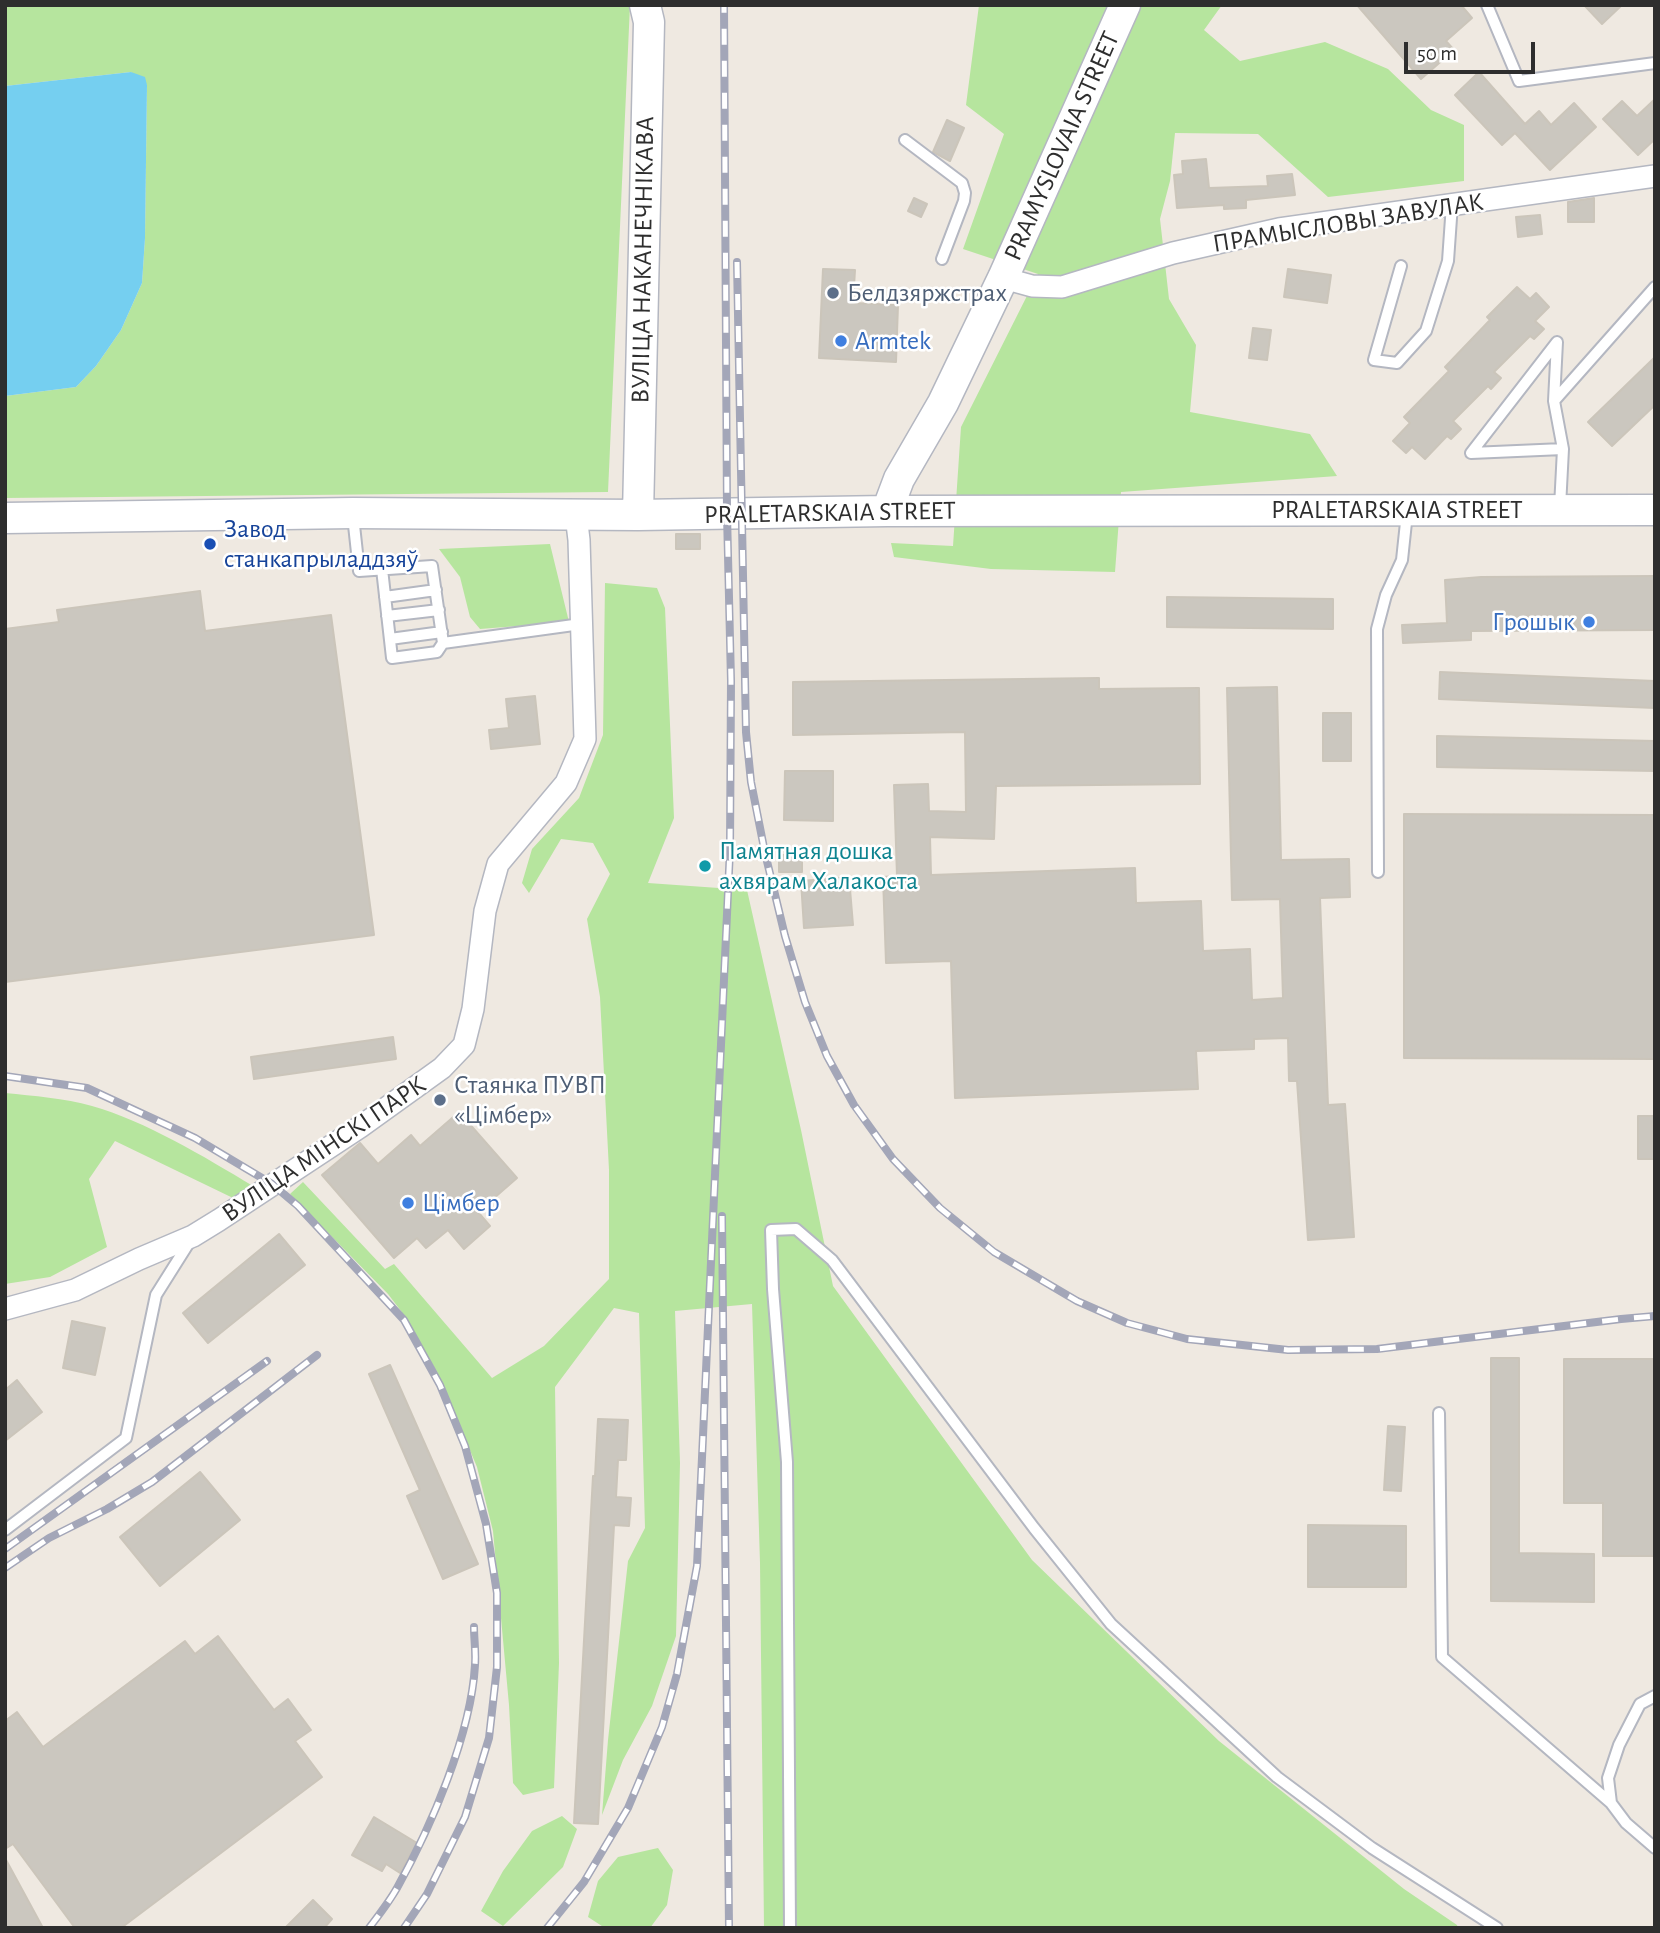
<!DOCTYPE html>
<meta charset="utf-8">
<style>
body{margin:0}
#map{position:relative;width:1660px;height:1933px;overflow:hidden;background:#efe9e1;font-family:"Alegreya Sans",sans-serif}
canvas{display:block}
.frame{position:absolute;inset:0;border:7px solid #2e2e2e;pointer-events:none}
.scale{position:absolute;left:1404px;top:42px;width:131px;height:32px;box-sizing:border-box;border:4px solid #2e2e2e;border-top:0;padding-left:9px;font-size:21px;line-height:24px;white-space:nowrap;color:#2e2e2e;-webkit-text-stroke:5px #fff;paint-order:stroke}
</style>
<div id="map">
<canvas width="1660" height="1933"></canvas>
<div class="frame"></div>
<div class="scale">50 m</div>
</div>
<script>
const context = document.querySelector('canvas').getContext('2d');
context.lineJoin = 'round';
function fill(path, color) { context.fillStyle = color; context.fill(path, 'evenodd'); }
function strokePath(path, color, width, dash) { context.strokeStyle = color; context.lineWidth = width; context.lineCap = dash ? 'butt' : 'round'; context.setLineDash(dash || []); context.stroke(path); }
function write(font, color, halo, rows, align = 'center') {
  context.font = font + ' "Alegreya Sans",sans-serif'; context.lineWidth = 5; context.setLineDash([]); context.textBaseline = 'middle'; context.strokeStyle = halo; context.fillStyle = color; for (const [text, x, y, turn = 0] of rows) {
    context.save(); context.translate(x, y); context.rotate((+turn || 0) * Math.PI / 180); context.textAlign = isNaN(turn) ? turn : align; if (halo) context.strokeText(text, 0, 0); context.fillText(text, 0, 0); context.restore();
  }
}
fill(new Path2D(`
 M5,5H630L608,492L5,498V396L76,387L96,366L121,330L142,283L145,238L147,85L131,72L5,86Z
 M979,5H1222L1204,30L1240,61L1325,42L1388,69L1431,110L1464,125V181L1328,197L1258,134L1175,133L1170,181L1160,219L1169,299L1196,345L1190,412L1310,434L1337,476L1121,492L1115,572L991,569L894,557L891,543L953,546L961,427L1038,274L963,249L1004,134L966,105Z
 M550,544L569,622L480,629L470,617L460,577L439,549Z
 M605,583L657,588L665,608L674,818L648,883L747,890L801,1130L833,1286L1032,1560L1219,1741L1404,1889L1457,1925L1458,1928H764L760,1563L752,1304L675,1311L680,1463L676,1636L652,1706L623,1760L602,1815L608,1740L628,1561L645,1528L639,1313L614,1308L555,1387L559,1663L554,1788L523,1795L513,1783L509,1705L493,1531L477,1467L437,1372L401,1311L388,1294L290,1194L303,1182L385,1269L394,1264L492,1378L544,1346L609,1279V1170L600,997L587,919L610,874L593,843L561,839L529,893L522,883L532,849L579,798L603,735Z
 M5,1093C34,1096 64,1098 92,1106C145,1121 205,1157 253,1186L233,1198L115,1141L89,1179L107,1247L50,1277L5,1284Z
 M562,1816L577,1829L563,1867L503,1926L481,1911L503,1871L532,1831Z
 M658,1848L673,1870L667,1905L650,1928H605L588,1917L598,1881L618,1857Z`), '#b6e59e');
fill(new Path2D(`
 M131,72L145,77L147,85L145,238L142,283L121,330L96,366L76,387L5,396V86Z`), '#75cff0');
const building = new Path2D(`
 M1357,5H1461L1472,18L1446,41L1454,50L1421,79Z
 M1584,5H1622L1602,24Z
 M1479,72L1525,124L1539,111L1551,125L1574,103L1596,127L1550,170L1515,133L1502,145L1455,95Z
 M1655,99V139L1638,155L1603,119L1622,101L1637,116Z
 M947,120L964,128L950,161L933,152Z
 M1206,159L1209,188L1268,186L1267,176L1292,174L1295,195L1246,200V208L1224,209V205L1177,208L1174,175L1183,174L1182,161Z
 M914,198L927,204L921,217L908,211Z
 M1594,198V222H1568V202Z
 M1540,215L1542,234L1518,237L1516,217Z
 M823,269L855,270L853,303L898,305L896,362L819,358Z
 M1288,269L1331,275L1327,303L1284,297Z
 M1517,287L1530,299L1536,293L1549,307L1535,321L1544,329L1534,339L1530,336L1494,372L1501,378L1491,389L1488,386L1453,421L1461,429L1451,439L1447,436L1425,459L1412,447L1406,453L1393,441L1410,423L1404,417L1449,371L1445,367L1490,320L1487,317Z
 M1253,328L1271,330L1267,360L1249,358Z
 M1655,357V405L1612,446L1588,422Z
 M676,534H700V549H676Z
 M1655,576V630L1471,631V640L1403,643L1402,625L1447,623L1445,580L1481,577Z
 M200,591L205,631L331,615L374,935L5,982V629L59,622L57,610Z
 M1167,597L1333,599V629L1167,627Z
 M1440,672L1655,681V708L1439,699Z
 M1099,678V689L1199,688L1200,784L996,786L994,839L930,837L931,875L1135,868L1136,903L1201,901L1203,951L1250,949L1252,1000L1283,998L1280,899L1232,900L1227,688L1277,687L1281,860L1349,859L1350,897L1320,898L1328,1105L1345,1104L1354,1237L1308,1240L1297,1081H1289L1288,1038L1254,1039V1049L1196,1051L1198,1089L955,1098L951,961L886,963L883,877L897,876L894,785L928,784L929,811L966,812L965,732L793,735V682Z
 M535,696L540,744L491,749L489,730L509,728L506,699Z
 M1323,713H1351V761H1323Z
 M1437,736L1655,741V771L1437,767Z
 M785,771H833V821L784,820Z
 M1404,814L1655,815V1059L1404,1058Z
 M779,855H802V872H779Z
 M849,877L853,925L804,928L801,881Z
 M393,1037L396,1059L254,1079L251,1057Z
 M459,1112L517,1178L478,1212L490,1226L464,1249L448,1230L426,1248L417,1238L394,1258L322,1175L360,1143L378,1164L411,1135L420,1146Z
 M1638,1116H1655V1159H1638Z
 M279,1234L305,1265L208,1343L183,1313Z
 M72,1321L105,1328L95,1375L63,1368Z
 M1491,1358H1519V1553L1594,1554V1602L1491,1601Z
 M1564,1359H1655V1556H1603V1503H1564Z
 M390,1365L478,1564L443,1579L407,1496L420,1490L369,1374Z
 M17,1380L42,1412L5,1441V1390Z
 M598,1419L628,1420L626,1460H618L616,1497L631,1498L629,1526L614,1525L598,1824L574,1823L593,1476H595Z
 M1388,1426L1405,1427L1401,1491L1384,1490Z
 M200,1472L240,1520L160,1586L120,1537Z
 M1308,1525L1406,1526V1587H1308Z
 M218,1636L274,1710L288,1699L311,1730L295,1741L322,1777L121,1928H75L13,1844L5,1849V1721L17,1712L43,1747L185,1641L195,1654Z
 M374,1817L417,1843L400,1873L386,1864L382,1871L352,1855Z
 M5,1858L43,1928H5Z
 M313,1900L332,1919L324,1928H285Z`);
fill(building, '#cbc7bf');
strokePath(building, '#cbc5ba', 2);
const service = new Path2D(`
 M1487,5L1519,81L1655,63
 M905,140L962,183L965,193L964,201L942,259
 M1401,266L1374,360L1397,363L1426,331L1448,261L1452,204
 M1554,401L1557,342L1471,453L1563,449
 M1560,507L1563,449L1554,401L1655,287
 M353,516L359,571L432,566L443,643L581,624
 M382,569L392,658L437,652L443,643
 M385,597L436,590
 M387,616L439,610
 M390,639L442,632
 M1378,872L1377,629L1386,595L1402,560L1407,513
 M1439,1413L1442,1657L1611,1803
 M5,1530L126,1438L156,1295L190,1241
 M1655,1696L1640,1704L1619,1745L1608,1778L1611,1803L1626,1823L1655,1848
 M790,1928L787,1462L773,1289L771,1230L796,1229L832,1260L1034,1528L1111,1624L1277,1777L1372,1848L1497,1928`);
const minor = new Path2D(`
 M1003,278L1032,286L1062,287L1173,253L1279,229L1655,176
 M5,1309L75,1290L139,1259L193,1236L219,1220L360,1127L442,1068L464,1045L473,1009L485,911L498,864L566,783L585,739L579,540L576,515`);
const secondary = new Path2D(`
 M887,511L899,479L943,403L1003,278L1125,5
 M638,515L649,22L645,5
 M5,518L353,513L638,515L887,511L1655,510`);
strokePath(service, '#b4b7c1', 14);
strokePath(minor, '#b4b7c1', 24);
strokePath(secondary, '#b4b7c1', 33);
strokePath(service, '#fff', 10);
strokePath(minor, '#fff', 21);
strokePath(secondary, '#fff', 30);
const rail = new Path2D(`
 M737,262L746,732L751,782L765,853L785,936L805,1002L827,1056L854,1105L893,1159L940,1208L994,1252L1077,1301L1127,1323L1187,1339L1288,1350L1377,1349L1621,1319L1655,1316
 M5,1076L87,1088L195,1138L272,1184L298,1206L404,1320L440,1385L465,1446L486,1524L497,1593V1667L489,1738L465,1817L427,1894L404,1928
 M722,1216L729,1928
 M5,1549L267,1361
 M5,1568L49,1538L107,1509L152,1482L317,1355
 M369,1928C379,1915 389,1902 397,1888C431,1827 471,1735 475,1665C476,1652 474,1639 474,1627
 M547,1928L584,1882L628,1808L662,1727L677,1674L697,1566L730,849L731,681L727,514L724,5`);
strokePath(rail, '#a3a6b8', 8);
strokePath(rail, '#fff', 5, [16]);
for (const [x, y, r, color] of [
 [833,293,7,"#5c6f8a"],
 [841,341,7,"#3f7fe0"],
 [210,544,7,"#1a4fb4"],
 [1589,622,7,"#3f7fe0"],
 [705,866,7,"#0f9aa8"],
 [440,1100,7,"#5c6f8a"],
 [408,1203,7,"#3f7fe0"]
]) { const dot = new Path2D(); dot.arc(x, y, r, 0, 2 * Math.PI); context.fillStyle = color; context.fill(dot); strokePath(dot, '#fff', 2.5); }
write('26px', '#2e2e2e', '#fff', [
 ["PRAMYSLOVAIA STREET",1062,146,-66],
 ["ПРАМЫСЛОВЫ ЗАВУЛАК",1348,223,-9],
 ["ВУЛІЦА НАКАНЕЧНІКАВА",643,260,-89],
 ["PRALETARSKAIA STREET",1397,510],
 ["PRALETARSKAIA STREET",830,513,-1],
 ["ВУЛІЦА МІНСКІ ПАРК",324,1149,-34]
]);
write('26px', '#4e5e75', '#fff', [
 ["Белдзяржстрах",847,293],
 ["Стаянка ПУВП",454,1085],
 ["«Цімбер»",454,1115]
], 'left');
write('26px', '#366cbe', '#fff', [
 ["Armtek",855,341],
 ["Грошык",1575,622,"right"],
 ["Цімбер",422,1203]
], 'left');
write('26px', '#164399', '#fff', [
 ["Завод",224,529],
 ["станкапрыладдзяў",224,559]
], 'left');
write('26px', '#0d838f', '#fff', [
 ["Памятная дошка",719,851],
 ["ахвярам Халакоста",719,881]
], 'left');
</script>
